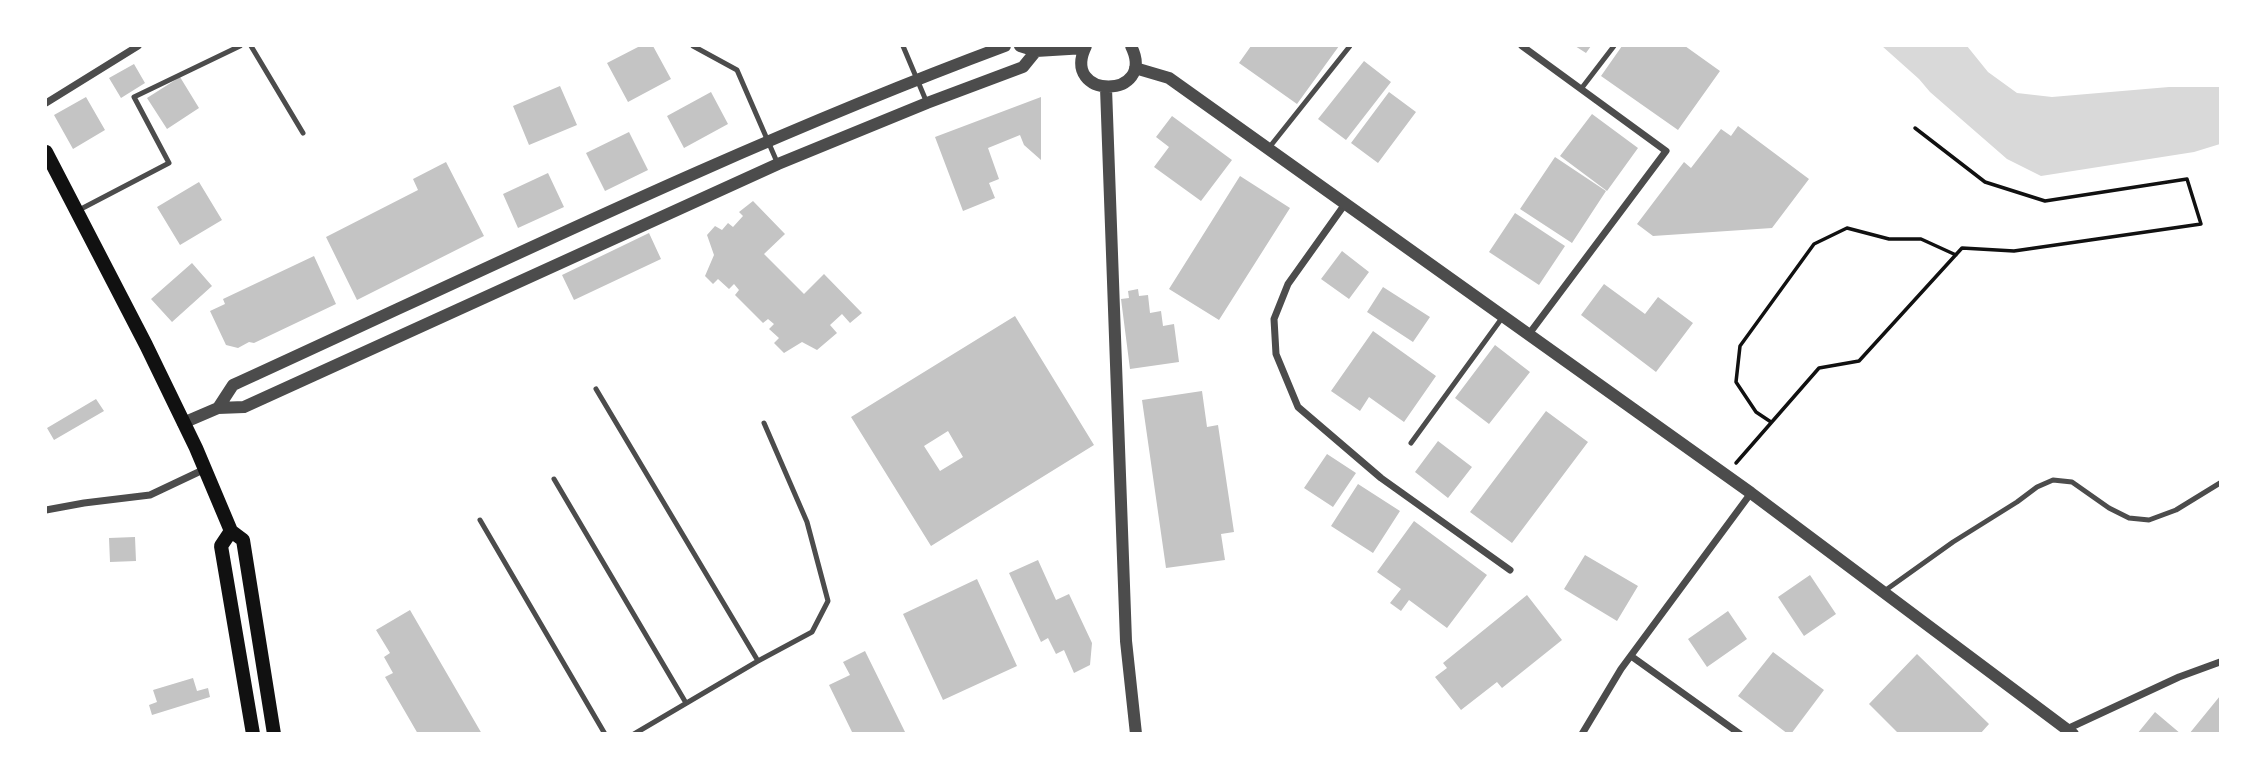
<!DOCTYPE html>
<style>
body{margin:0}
#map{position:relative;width:2266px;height:779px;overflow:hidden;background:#fff;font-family:Manrope,sans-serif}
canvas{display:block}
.frame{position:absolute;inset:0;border:47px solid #fff;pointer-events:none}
</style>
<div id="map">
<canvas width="2266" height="779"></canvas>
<div class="frame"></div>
</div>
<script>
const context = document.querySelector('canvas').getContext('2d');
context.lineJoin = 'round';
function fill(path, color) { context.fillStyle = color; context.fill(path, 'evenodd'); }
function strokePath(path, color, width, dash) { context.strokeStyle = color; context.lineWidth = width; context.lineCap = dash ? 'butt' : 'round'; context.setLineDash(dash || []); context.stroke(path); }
fill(new Path2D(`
 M1882,46H1967L1988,72L2017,93L2052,97L2169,87H2220V144L2194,152L2041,176L2007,159L1930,92L1919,79Z`), '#d9d9d9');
fill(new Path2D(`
 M640,46H653L671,79L628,102L607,63Z
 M1251,46H1339L1297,104L1239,63Z
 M1575,46H1591L1586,53Z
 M1622,46H1685L1720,71L1678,130L1601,76Z
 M1364,61L1391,82L1346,140L1318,119Z
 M134,64L145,83L121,98L109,78Z
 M180,77L199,108L167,129L147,98Z
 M560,86L577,125L529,145L513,106Z
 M711,92L728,124L684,148L667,116Z
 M1389,92L1416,112L1378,163L1351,143Z
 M86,97L105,130L73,149L54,115Z
 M1041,97V160L1024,145L1020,135L988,148L999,179L989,183L995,198L963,211L935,137Z
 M1592,114L1638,148L1607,191L1560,156Z
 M1172,116L1232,160L1201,201L1154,167L1169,147L1156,137Z
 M1738,126L1809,179L1772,228L1653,236L1637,224L1684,162L1691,168L1721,129L1731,136Z
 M629,132L648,170L605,191L586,153Z
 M1555,157L1606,191L1572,243L1520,209Z
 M446,162L484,236L357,300L326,237L418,190L413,179Z
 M548,173L564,207L518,228L503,194Z
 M1240,176L1290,208L1219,320L1169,289Z
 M199,182L222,220L180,245L157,207Z
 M753,201L785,234L764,254L804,294L824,274L862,313L850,323L842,314L830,325L837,333L817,350L802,342L784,353L774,343L779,338L769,329L774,324L768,319L763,323L735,295L739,290L734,284L729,289L718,279L713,284L705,276L714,255L707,235L715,226L722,230L728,223L733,227L743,216L739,212Z
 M1515,213L1565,246L1539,285L1489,252Z
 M649,233L661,259L574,300L562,275Z
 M1342,251L1369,272L1349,299L1321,279Z
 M314,256L336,304L254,343L249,342L238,348L226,345L210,311L225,304L223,299Z
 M192,263L212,286L172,322L151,299Z
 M1604,284L1645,314L1658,297L1693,323L1656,372L1581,315Z
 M1383,287L1430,317L1413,342L1367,312Z
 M1138,289L1139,296L1148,295L1150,313L1161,311L1163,326L1174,324L1179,362L1130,369L1121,299L1129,298L1128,291Z
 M1015,316L1094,445L931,546L851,417ZM948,431L963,457L940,471L924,446Z
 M1373,331L1436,376L1404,422L1369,397L1360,411L1331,391Z
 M1495,345L1530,372L1489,424L1455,398Z
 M1202,391L1207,427L1218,425L1234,532L1221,534L1225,560L1166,568L1142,400Z
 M96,399L104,411L54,440L47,428Z
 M1546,411L1588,442L1512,543L1470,512Z
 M1438,441L1472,467L1448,498L1415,472Z
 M1327,454L1356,473L1333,507L1304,488Z
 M1358,484L1400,511L1373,553L1331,526Z
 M1414,521L1487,575L1447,628L1409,600L1401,611L1390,603L1401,589L1377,572Z
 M135,537L136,561L110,562L109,538Z
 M1585,555L1638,586L1617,621L1564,589Z
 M1038,560L1056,600L1069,594L1092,643L1090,665L1074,673L1064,650L1056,654L1048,638L1041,642L1009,573Z
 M1810,575L1836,614L1804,636L1778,597Z
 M977,579L1017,666L943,700L903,614Z
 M1527,595L1562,640L1502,688L1497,682L1461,710L1435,677L1447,668L1443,663Z
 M410,610L482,734H418L385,677L393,673L384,657L390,653L376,630Z
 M1728,611L1747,639L1707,667L1688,639Z
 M865,651L906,734H853L829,685L850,675L843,662Z
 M1773,652L1824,690L1791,734H1788L1738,696Z
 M1917,654L1989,724L1980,734H1899L1869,704Z
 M193,678L197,691L208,688L210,697L152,715L149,705L157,702L153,690Z
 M2220,696V734H2189Z
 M2155,712L2181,734H2137Z`), '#c4c4c4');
strokePath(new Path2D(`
 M1771,422L1756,412L1736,382L1740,346L1814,244L1847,228L1889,239H1921L1956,255
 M1736,463L1819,368L1859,361L1962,248L2014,251L2201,224L2187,179L2045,201L1985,182L1915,128`), '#111', 3.5);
strokePath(new Path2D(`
 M251,46L303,133
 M693,46L737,70L777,162
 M903,46L927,103
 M1581,89L1614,46
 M1268,149L1350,46
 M79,210L169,163L134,97L240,46
 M596,389L758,661
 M1411,443L1502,318
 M554,479L686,703
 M480,520L605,734
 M1883,592L1953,542L2017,502L2037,487L2053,480L2072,482L2109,508L2129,518L2149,520L2176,510L2220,483
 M634,734L758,661L812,632L828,601L807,522L764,423`), '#4c4c4c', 5);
strokePath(new Path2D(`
 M1522,46L1666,151L1529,334
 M46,103L138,46
 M1345,204L1288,284L1274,319L1276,354L1298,407L1381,478L1510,570
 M46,510L84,503L150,495L205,469
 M1631,656L1740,734
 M2067,729L2179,677L2220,662
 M1582,734L1621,669L1751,493`), '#4c4c4c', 7);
strokePath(new Path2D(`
 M1020,46L1036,51L1085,48
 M1086,46C1059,100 1158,100 1131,46
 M1135,68L1169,78L1751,493L2073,734
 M1106,88L1126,641L1136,734
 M218,408L233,385C489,268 742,144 1005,46
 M183,423L218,408L244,407L778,164L927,103L1023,67L1036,51`), '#4c4c4c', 12);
strokePath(new Path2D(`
 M46,152L146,345L196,448L231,531L243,540L274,734
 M231,531L221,546L253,734`), '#111', 14);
</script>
